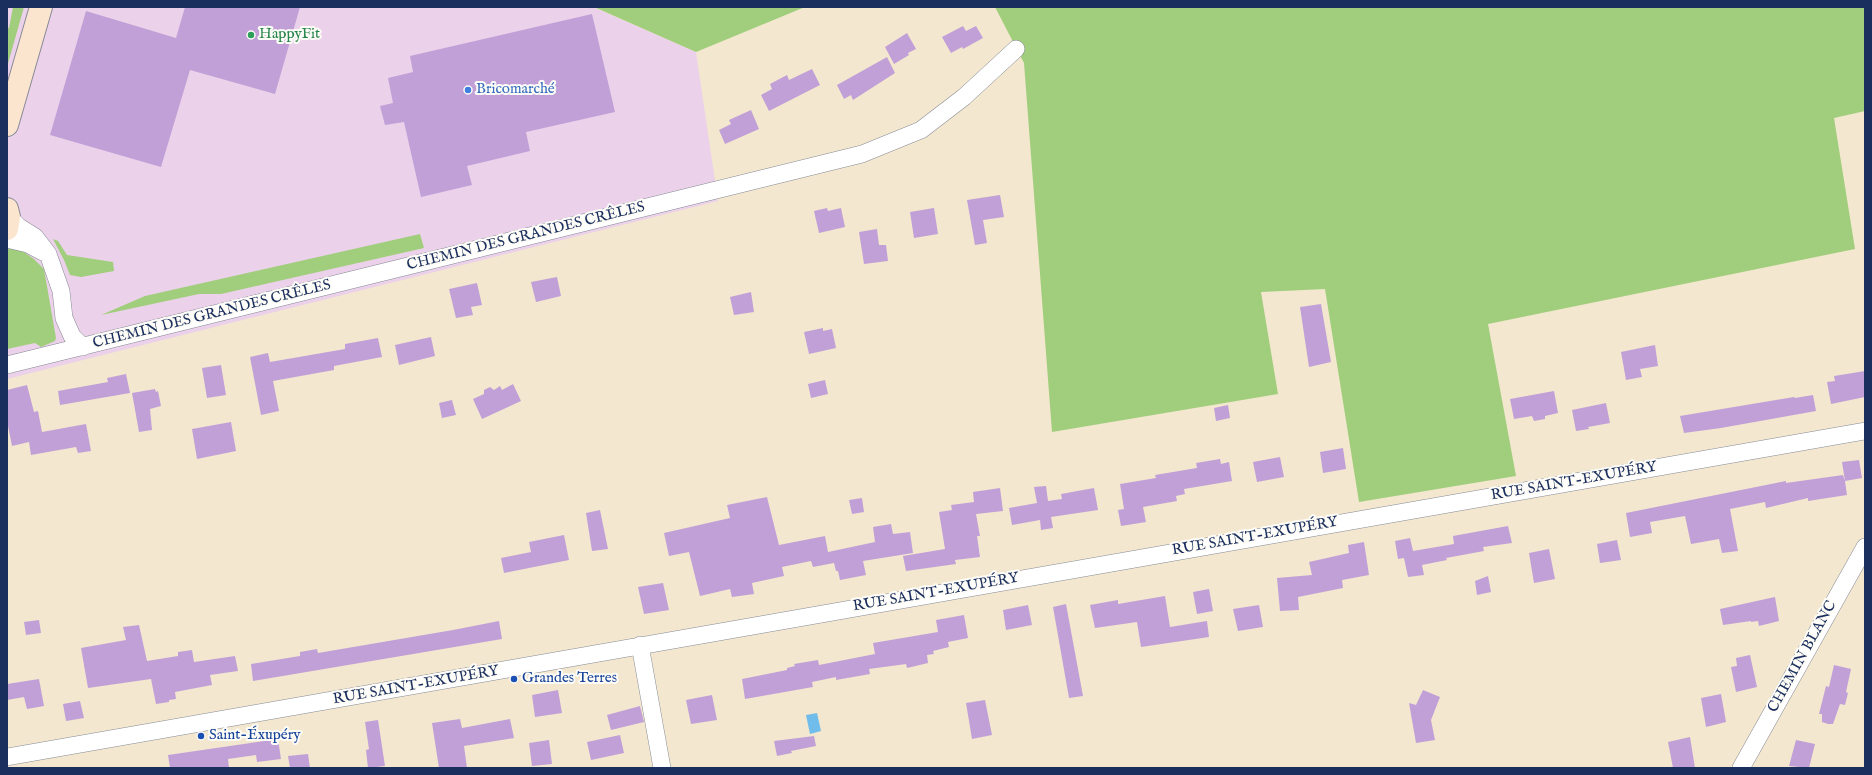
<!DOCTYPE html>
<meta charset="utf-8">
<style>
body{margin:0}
#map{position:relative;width:1872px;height:775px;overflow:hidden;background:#f3e7cf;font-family:"IM FELL English",serif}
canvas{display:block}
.frame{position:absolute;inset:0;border:8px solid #1b2f5e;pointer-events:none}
</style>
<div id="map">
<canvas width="1872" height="775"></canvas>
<div class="frame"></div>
</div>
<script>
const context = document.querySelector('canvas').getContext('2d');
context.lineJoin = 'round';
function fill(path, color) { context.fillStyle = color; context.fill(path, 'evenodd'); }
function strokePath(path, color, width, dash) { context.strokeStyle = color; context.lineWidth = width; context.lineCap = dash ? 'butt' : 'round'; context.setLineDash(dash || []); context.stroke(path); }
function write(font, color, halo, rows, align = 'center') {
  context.font = font + ' "IM FELL English",serif'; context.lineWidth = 4; context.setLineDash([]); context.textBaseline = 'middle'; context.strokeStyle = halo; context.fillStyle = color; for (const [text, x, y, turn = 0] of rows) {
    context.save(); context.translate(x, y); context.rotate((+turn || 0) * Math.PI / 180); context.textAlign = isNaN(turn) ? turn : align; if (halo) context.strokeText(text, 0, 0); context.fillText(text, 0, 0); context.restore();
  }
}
fill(new Path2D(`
 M7,7H593L696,52L718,201L7,379Z`), '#ecd1ea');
fill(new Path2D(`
 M13,7H24L7,67V28H9Z
 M594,7H805L696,52Z
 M995,7H1865V111L1834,118L1855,249L1488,324L1516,476L1359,502L1325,289L1261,292L1278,394L1052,432L1024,63Z
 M420,234L424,248L221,294H199L101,315L145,296Z
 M53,239L58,241L67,255L113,262L114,271L81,277L70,275L64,260Z
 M18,248L34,259L44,269L56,338L55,341L41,347L35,343L7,349V249Z`), '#a1ce7c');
fill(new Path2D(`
 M817,713L821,731L810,734L806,715Z`), '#70bcea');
fill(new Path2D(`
 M185,7H300L275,94L190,70L161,167L50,135L86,11L176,38Z
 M592,14L615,112L526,132L530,151L467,166L472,185L421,197L404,122L385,125L380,106L393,103L388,78L413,72L410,56Z
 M963,26L966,31L976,26L983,38L963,49L962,47L951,53L942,37Z
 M907,33L916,49L908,53L909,55L894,64L885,47Z
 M887,57L895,73L853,100L851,95L844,99L837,85Z
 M812,69L820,85L769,111L761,95L772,89L770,84L787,75L789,80Z
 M751,110L759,129L725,144L719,130L731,124L729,120Z
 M1000,195L1004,217L983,220L987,243L975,245L967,200Z
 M827,208L828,211L841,208L845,227L819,233L814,211Z
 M934,208L938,234L914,238L910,212Z
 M877,229L879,245H886L888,261L864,264L859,232Z
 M557,277L561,296L536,302L531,282Z
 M477,283L482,305L471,307L473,315L456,318L449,289Z
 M751,292L754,312L734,315L730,297Z
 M1321,304L1331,362L1309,367L1300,307Z
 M823,328V331L832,329L836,348L809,354L804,332Z
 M431,337L435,356L399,365L395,345Z
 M378,338L382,357L334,366V370L273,381L279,411L261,415L250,357L268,353L270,362L345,349V344Z
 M1655,345L1658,366L1640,369L1642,377L1626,380L1621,352Z
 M221,365L226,395L207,398L202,368Z
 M1865,371V397L1831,404L1827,382L1835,381L1834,376Z
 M126,374L130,393L60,405L58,391L108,382L107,378Z
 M825,380L828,394L811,398L808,384Z
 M513,384L521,401L482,419L473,399L484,394V390L490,387L494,390L500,386L502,390Z
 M27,385L34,412L38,411L42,432L86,424L91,451L78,453L76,447L31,455L29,442L12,446L7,421V390Z
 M155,389L156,392L158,391L161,406L150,409L152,430L139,432L132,393Z
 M1554,391L1558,413L1545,416V419L1534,421L1532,416L1514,419L1510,399Z
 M1813,395L1816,411L1721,428L1684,433L1680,416L1794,397L1795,398Z
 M452,400L456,415L442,418L439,403Z
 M1606,403L1610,423L1588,427L1589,429L1576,431L1572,410Z
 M1228,405L1230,418L1216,421L1214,408Z
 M231,422L236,451L197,459L192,429Z
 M1343,448L1346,469L1323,473L1320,452Z
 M1280,457L1284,477L1257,482L1253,462Z
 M1220,459L1221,464L1229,462L1232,481L1184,489L1185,494L1176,496L1177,501L1143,507L1146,522L1121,526L1118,510L1124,509L1120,484L1156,478L1155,475L1197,468L1196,463Z
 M1859,460L1862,478L1845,481L1847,495L1808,501V498L1766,508L1765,502L1730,509L1738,551L1722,553L1719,539L1691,544L1685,516L1650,522L1652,533L1630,537L1626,513L1786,481V483L1843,475L1845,481L1842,462Z
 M1046,486L1048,501L1062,499L1061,494L1094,488L1098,510L1051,517L1053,528L1041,530L1040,520L1012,525L1009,508L1037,503L1034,487Z
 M1000,488L1003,511L976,514L980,536H977L980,557L955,560L956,564L906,571L903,556L945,549L939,512L952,510L951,505L974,502L973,492Z
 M767,497L779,545L825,536L828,552L875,542L873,527L891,524L893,534L910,532L913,553L863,561L866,575L840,580L838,571H836L834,563L813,567L811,561L782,567L784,576L752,583L754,594L732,597L730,589L700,596L689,552L669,556L664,533L730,518L727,505Z
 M862,498L864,512L852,514L849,500Z
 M600,510L608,549L592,551L586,513Z
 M1508,526L1512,543L1483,547L1484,551L1446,558L1447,560L1422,565L1424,575L1408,577L1404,558L1398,559L1395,541L1410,538L1413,551L1454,544L1453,536Z
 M564,535L569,560L504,573L501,558L531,552L529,542Z
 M1617,540L1621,560L1600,563L1597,544Z
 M1364,542L1369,575L1342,580L1343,588L1298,597L1299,610L1280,611L1277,578L1312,575L1309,562L1349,553L1348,545Z
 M1549,549L1555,579L1534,583L1529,553Z
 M1488,576L1491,592L1477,595L1475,581Z
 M663,583L669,610L644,614L638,587Z
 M1209,589L1213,611L1197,614L1193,592Z
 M1165,596L1170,627L1207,621L1209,637L1141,647L1137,622L1095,628L1090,605L1118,600V604Z
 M1775,597L1779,621L1759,626L1758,621L1751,622V621L1723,625L1720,609Z
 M1066,604L1083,696L1069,698L1053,607Z
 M1028,605L1032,625L1006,630L1003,610Z
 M1259,605L1263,627L1238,631L1233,609Z
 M964,615L968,638L948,642L949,647L933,651L934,654L927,655L928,663L907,668L906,664L869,669L870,674L836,680V677L812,682L813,687L745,699L742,679L787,670V668L795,666L794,664L818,660L819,665L875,654L873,643L938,632L936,620Z
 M39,620L41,633L26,635L24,622Z
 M499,621L502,639L253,681L251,664L300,656V652L317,649L318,653L453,630Z
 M139,625L147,661L178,656V652L192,650L194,662L235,656L238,671L210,675L212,685L175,692L176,699L169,700V702L156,704L151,679L88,688L81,648L126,640L123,627Z
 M1750,655L1757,687L1736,692L1731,667L1737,666L1736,658Z
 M1834,665L1851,669L1846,692L1848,693L1845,705L1840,704L1833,724H1828L1822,722V714H1819L1826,686L1829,687Z
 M39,679L44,706L27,709L24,697L7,700V684Z
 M558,690L562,713L535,717L532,695Z
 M1423,690L1440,697L1431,720L1435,740L1416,743L1409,703L1416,705Z
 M1721,694L1726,722L1706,727L1701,698Z
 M712,695L717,720L691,724L686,700Z
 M985,700L992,735L972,739L966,703Z
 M80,701L84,718L66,721L63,704Z
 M640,706L644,722L611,730L607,715Z
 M460,719L462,728L510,719L514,738L464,746L467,768H439L432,723Z
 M378,720L385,766L368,768L366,750L369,749L365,722Z
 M620,735L624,753L591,760L587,742Z
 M814,736L816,746L791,751L792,753L777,756L774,741Z
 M1690,737L1695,768H1673L1668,742Z
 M278,739L281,759L257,762L256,755L228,759L229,768H170L168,755Z
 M549,740L552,764L532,766L529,743Z
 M1796,740L1815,744L1809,768L1789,766Z
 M308,754L310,768H290L288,756Z`), '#c1a0d8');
const street = new Path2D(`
 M9,217L19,227L35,237L48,254L61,291L64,318L72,336L83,347
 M7,239L28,244L43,252
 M7,365L862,154L921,130L964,97L1016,49
 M640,645L662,768
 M7,757L1865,431
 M1741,768L1865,547`);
const secondary = new Path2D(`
 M7,125L41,7
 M7,209L9,217L7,229`);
strokePath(street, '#878b96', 18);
strokePath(secondary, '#878b96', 24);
strokePath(street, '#fff', 17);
strokePath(secondary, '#fce5cf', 22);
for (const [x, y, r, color] of [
 [251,35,4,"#2e9e5b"],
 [468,90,4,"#3f7fe0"],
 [514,679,4,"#1a4fb4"],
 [201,736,4,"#1a4fb4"]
]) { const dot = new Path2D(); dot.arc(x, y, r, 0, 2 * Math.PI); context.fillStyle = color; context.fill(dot); strokePath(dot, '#fdfcf7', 1.5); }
write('15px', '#27864d', '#fdfcf7', [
 ["HappyFit",259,35]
], 'left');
write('15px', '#366cbe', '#fdfcf7', [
 ["Bricomarché",476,90]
], 'left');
write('15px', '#1b2f5e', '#fdfcf7', [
 ["CHEMIN DES GRANDES CRÊLES",526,237,-14],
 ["CHEMIN DES GRANDES CRÊLES",212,315,-14],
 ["RUE SAINT-EXUPÉRY",1574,482,-10],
 ["RUE SAINT-EXUPÉRY",1255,537,-10],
 ["RUE SAINT-EXUPÉRY",936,593,-10],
 ["CHEMIN BLANC",1803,657,-61],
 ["RUE SAINT-EXUPÉRY",416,686,-10]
]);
write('15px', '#164399', '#fdfcf7', [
 ["Grandes Terres",522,679],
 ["Saint-Éxupéry",209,736]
], 'left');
</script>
